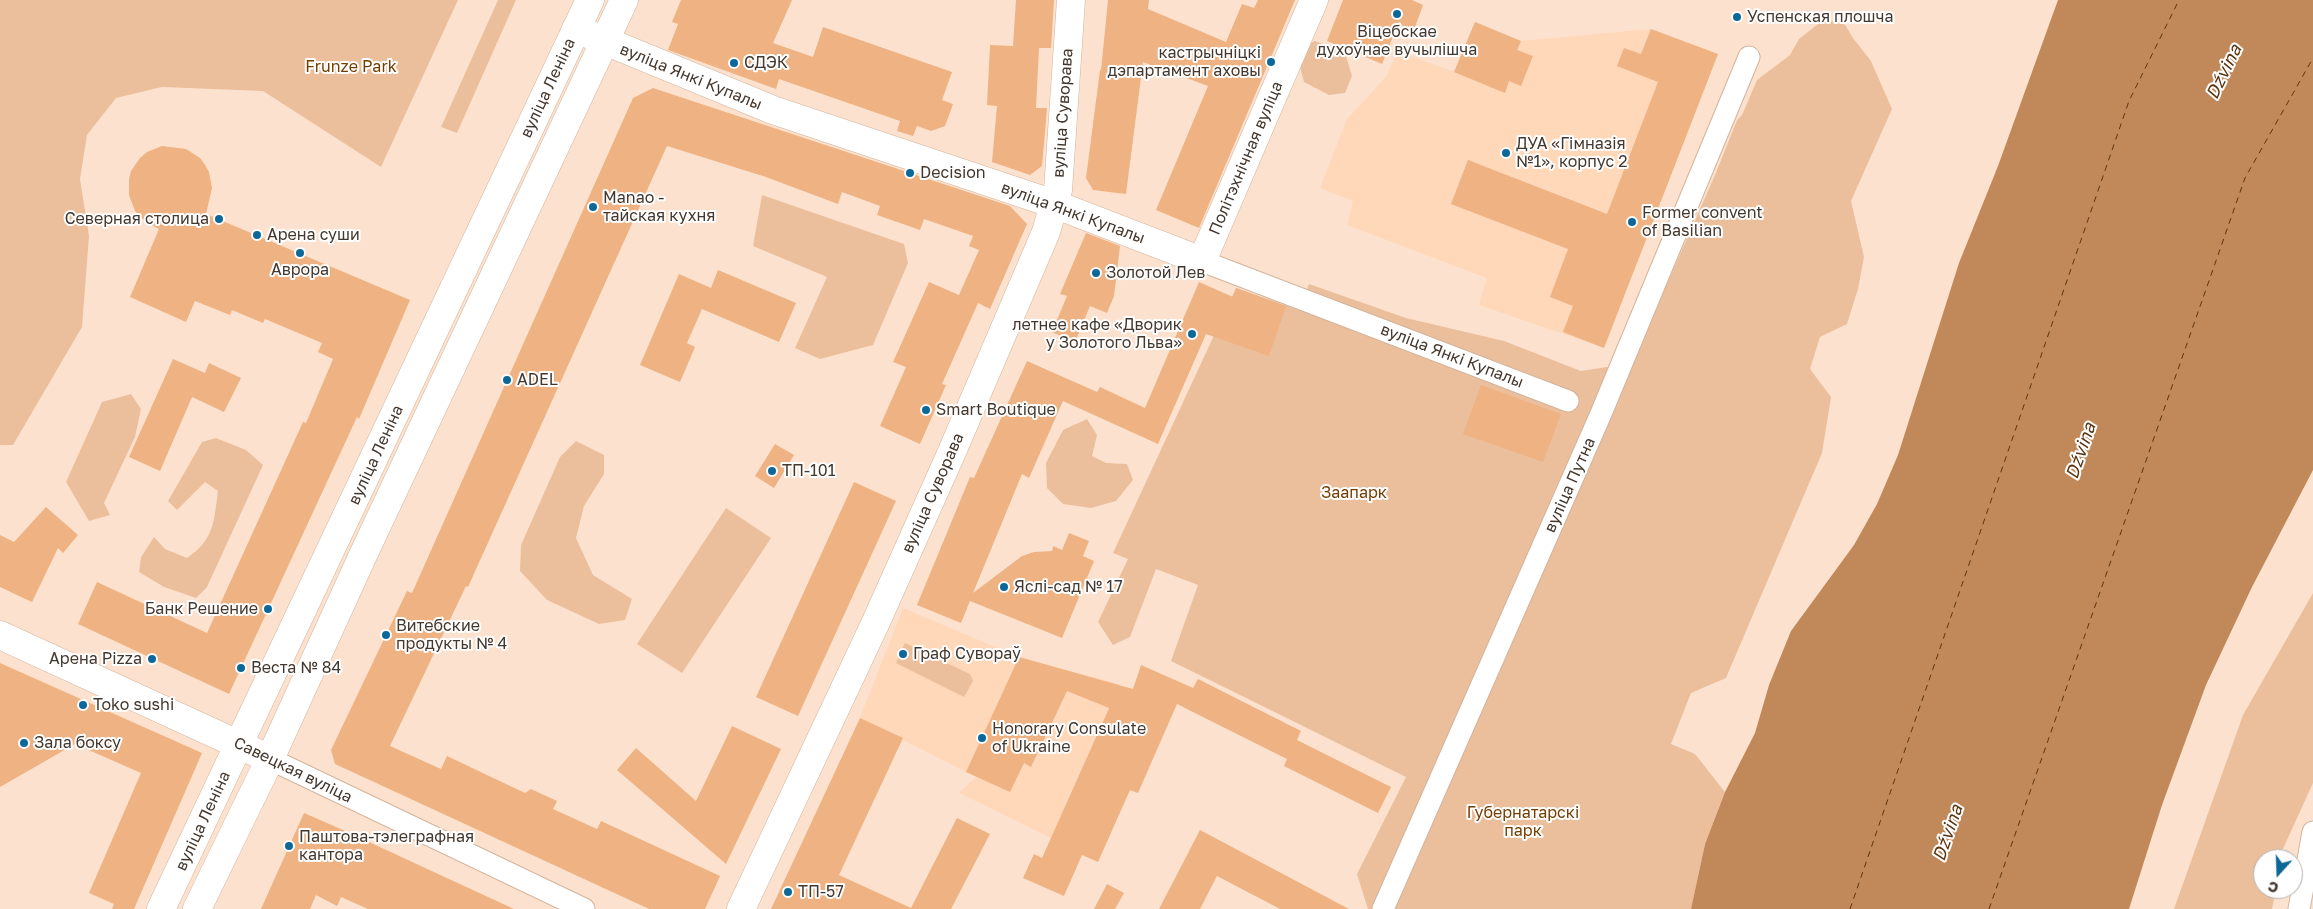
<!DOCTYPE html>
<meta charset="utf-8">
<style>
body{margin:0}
#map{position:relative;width:2313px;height:909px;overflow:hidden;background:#fce2ce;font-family:"Golos Text",sans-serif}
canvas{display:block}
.north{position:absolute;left:2253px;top:849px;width:50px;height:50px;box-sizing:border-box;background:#fff;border:1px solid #b4afab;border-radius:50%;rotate:200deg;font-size:14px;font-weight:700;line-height:20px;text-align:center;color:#44372d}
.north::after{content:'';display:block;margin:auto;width:18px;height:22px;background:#0c6898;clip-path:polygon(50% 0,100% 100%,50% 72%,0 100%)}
</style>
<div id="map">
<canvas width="2313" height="909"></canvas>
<div class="north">С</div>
</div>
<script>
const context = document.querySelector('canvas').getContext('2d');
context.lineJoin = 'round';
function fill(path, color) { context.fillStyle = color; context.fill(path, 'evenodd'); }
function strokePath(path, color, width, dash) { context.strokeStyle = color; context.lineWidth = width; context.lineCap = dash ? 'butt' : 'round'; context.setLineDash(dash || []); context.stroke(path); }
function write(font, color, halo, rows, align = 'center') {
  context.font = font + ' "Golos Text",sans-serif'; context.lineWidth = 4; context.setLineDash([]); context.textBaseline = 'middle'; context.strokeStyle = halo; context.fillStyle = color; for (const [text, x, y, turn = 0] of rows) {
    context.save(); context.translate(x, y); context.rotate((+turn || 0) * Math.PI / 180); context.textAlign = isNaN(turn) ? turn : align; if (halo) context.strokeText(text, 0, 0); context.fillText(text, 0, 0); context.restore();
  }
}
fill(new Path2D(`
 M1475,22L1521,41L1651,29L1718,54L1604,348L1479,305L1487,278L1347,225L1353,201L1320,188L1347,119L1386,77L1398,51L1454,72Z
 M903,608L1019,657L1119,684L1051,838L959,793L976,777L860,718Z`), '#ffd7b9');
fill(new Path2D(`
 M0,0H458L381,167L263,91L162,87L116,98L87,135L80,179L89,236L82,327L13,445H0Z
 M498,0H516L457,133L441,127Z
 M1823,20L1844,23L1853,38L1871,61L1892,109L1851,201L1864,257L1858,289L1847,324L1820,337L1810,369L1831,397L1822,453L1726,678L1691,693L1671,744L1695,754L1725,792L1705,844L1691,909H1368L1357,874L1406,777L1171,661L1198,585L1156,569L1130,637L1113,645L1098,622L1128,559L1113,553L1236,288L1299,310L1309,284L1406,318L1504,341L1581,371L1632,363L1715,175L1737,120L1742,115L1757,80L1790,55L1799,39Z
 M1315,41L1332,47L1346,56L1352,76L1345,93L1329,95L1304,82L1299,63L1306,45Z
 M762,195L904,244L908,263L873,345L820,359L795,348L827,277L753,246Z
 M131,394L141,409L135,437L104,503L110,515L89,521L66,482L102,402Z
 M1087,419L1097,435L1092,456L1106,463L1127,464L1133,480L1116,501L1091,508L1063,504L1047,488L1046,463L1063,430Z
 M216,438L246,450L263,465L207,587L196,598L164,587L139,572L141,557L154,537L165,549L187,558C214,540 214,521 218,491L205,482L177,510L168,501L202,442Z
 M576,441L604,455V474L584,506L576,538L593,575L632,599L625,620L599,624L547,600L520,571L521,545L560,457Z
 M726,508L771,538L682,673L637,644Z
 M2313,593V783L2282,851L2281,859H2263V889H2276L2272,909H2174L2243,715Z
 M905,643L970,674L973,681L964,697L896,663Z`), '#ecbf9c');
fill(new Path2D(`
 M2058,0H2313V470L2252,587L2206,685L2162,805L2129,909H1691L1705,844L1725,792L1755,733L1769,685L1791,631L1854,545L1877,504L1898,455L1959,263L1998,166Z`), '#c18859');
strokePath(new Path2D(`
 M1850,909L2129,101L2179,0
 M1989,909L2245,178L2313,58`), '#5c3511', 1, [6, 5]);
fill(new Path2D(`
 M681,0H792L773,43L813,57L823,27L952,72L942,100L953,104L945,126L931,131L917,126L913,136L897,131L900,121L779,79L776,89L668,50L678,24L672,22Z
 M1016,0H1054L1051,48H1039L1036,108H1047L1042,166L1030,175L992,162L997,106L987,105L990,45L1013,46Z
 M1108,0H1149L1148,9L1226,42L1242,4L1254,8L1258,0H1295L1199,228L1156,210L1208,86L1143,62L1126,194L1093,190L1086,178L1100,70H1101Z
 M1343,0H1412L1423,5L1414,30L1398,24L1382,64L1327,41Z
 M1475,22L1521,41L1517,50L1533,56L1521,86L1509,81L1505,93L1454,72Z
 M1651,29L1718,54L1604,348L1563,332L1573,306L1550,297L1568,249L1451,204L1468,160L1607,214L1658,82L1617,66L1624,48L1641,54Z
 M653,88L1010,206L1027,224L990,309L978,303L942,384L946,385L920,444L880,426L906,367L893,362L929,282L959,295L979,250L969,246L973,236L924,219L920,230L877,215L880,206L842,192L838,204L766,177L667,146L468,587L466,586L390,746L441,769L447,756L525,793L531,789L557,801L553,809L597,829L601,821L720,876L705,909H649L335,764L331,750L407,591L412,593L633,98Z
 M162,146L186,149L200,158L205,165L209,172L212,188L206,214L410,300L359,419L357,417L229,694L78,624L97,582L207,633L303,422L306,423L333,359L318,352L322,343L265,319L263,323L232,310L230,315L195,301L186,322L130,297L159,229L146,222L135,211L129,195V179L131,171L140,158L147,152Z
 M1086,233L1120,246L1114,296L1107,313L1090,306L1075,342L1052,332L1067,296L1060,294Z
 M718,270L796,303L779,342L702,309L687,343L695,347L680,382L640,365L679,274L711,288Z
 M1199,282L1233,297L1236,288L1286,306L1269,356L1206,334L1158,444L1063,401L1029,478L1022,474L973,593L1022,556L1034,552L1052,551L1053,546L1062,550L1069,533L1089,541L1083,556L1094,561L1062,638L970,601L961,623L917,605L970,477L974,478L1027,361L1097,392L1100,387L1145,408Z
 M173,359L205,373L209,363L241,378L224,412L192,397L160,471L129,457Z
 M1481,385L1561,414L1543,462L1463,434Z
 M775,444L794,455L774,488L755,476Z
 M854,482L896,501L798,716L756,697Z
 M46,507L78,535L63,553L58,548L32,602L0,587V535L14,542Z
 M1019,657L1133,689L1141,665L1193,688L1198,679L1301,731L1297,740L1391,787L1378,813L1284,766L1287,759L1177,704L1138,793L1130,790L1098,862L1082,855L1064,896L1023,878L1034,854L1042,858L1109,708L1067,691L1031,767L1024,763L1010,792L966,772Z
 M0,663L202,753L134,909H112L114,904L89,893L141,773L75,744L0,787Z
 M860,718L903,738L839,875L911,908L957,818L990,834L951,909H771Z
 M732,726L781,749L726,864L617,770L636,748L696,801Z
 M304,813L343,830L514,909H368L341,897L337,906L316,895L310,909H261Z
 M1200,830L1349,909H1280L1217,876L1200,909H1159Z
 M1107,884L1124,893L1115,909H1094Z`), '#eeb283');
const pedestrian = new Path2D(`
 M1202,261L1568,401
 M270,759L584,909
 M1383,909L1600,416L1749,57
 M2299,909L2313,832`);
const minor = new Path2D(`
 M576,29L773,110L1054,204L1202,261L1314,0
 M741,909L875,624L951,454L1046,232L1058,190L1071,0`);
const tertiary = new Path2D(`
 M0,635L270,759`);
const primary = new Path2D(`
 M161,909L590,0
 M197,909L270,759L364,553L624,0`);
strokePath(pedestrian, '#d3b39b', 23);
strokePath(minor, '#d3b39b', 29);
strokePath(tertiary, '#d3b39b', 29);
strokePath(primary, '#d3b39b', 29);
strokePath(pedestrian, '#fff', 21);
strokePath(minor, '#fff', 28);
strokePath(tertiary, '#fff', 28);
strokePath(primary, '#fff', 28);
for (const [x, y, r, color] of [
 [1397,14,5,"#0c6898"],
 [1737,17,5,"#0c6898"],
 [1271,62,5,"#0c6898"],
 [734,63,5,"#0c6898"],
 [1506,153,5,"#0c6898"],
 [910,173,5,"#0c6898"],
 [593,207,5,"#0c6898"],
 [219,219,5,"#0c6898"],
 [1632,222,5,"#0c6898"],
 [257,235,5,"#0c6898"],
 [300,253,5,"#0c6898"],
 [1096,273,5,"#0c6898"],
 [1192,334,5,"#0c6898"],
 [507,380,5,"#0c6898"],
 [926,410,5,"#0c6898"],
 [772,471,5,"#0c6898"],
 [1004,587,5,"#0c6898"],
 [268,609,5,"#0c6898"],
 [386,635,5,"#0c6898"],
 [903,654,5,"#0c6898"],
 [152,659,5,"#0c6898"],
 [241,668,5,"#0c6898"],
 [83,705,5,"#0c6898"],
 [982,738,5,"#0c6898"],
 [24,743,5,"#0c6898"],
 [289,846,5,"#0c6898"],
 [788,892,5,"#0c6898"]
]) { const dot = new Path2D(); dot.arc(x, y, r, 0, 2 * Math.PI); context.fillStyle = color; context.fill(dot); strokePath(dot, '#fff', 2); }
write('16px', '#44372d', '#fff', [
 ["Успенская плошча",1747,17],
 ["Віцебскае",1397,32,"center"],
 ["духоўнае вучылішча",1397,50,"center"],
 ["кастрычніцкі",1261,53,"right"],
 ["дэпартамент аховы",1261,71,"right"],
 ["СДЭК",744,63],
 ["ДУА «Гімназія",1516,144],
 ["№1», корпус 2",1516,162],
 ["Decision",920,173],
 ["Manao -",603,198],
 ["тайская кухня",603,216],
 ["Former convent",1642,213],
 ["of Basilian",1642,231],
 ["Северная столица",209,219,"right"],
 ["Арена суши",267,235],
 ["Аврора",300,270,"center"],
 ["Золотой Лев",1106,273],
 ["летнее кафе «Дворик",1182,325,"right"],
 ["у Золотого Льва»",1182,343,"right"],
 ["ADEL",517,380],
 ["Smart Boutique",936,410],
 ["ТП-101",782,471],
 ["Яслі-сад № 17",1014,587],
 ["Банк Решение",258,609,"right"],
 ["Витебские",396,626],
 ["продукты № 4",396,644],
 ["Граф Сувораў",913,654],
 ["Арена Pizza",142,659,"right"],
 ["Веста № 84",251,668],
 ["Toko sushi",93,705],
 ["Honorary Consulate",992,729],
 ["of Ukraine",992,747],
 ["Зала боксу",34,743],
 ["Паштова-тэлеграфная",299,837],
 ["кантора",299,855],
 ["ТП-57",798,892]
], 'left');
write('16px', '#733d00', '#fff', [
 ["Frunze Park",351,67],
 ["Заапарк",1354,493],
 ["Губернатарскі",1523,813],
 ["парк",1523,831]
]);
write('16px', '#44372d', '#fff', [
 ["вуліца Янкі Купалы",691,77,22],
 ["вуліца Леніна",548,88,-65],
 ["вуліца Суворава",1063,113,-86],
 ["Політэхнічная вуліца",1246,158,-67],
 ["вуліца Янкі Купалы",1073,213,20],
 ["вуліца Янкі Купалы",1452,356,21],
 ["вуліца Леніна",376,455,-65],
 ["вуліца Путна",1570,485,-66],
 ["вуліца Суворава",933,493,-66],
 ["Савецкая вуліца",293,770,26],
 ["вуліца Леніна",203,821,-65]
]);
write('italic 18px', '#5c3511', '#fff', [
 ["Dźvina",2224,72,-64],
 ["Dźvina",2081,451,-71],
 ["Dźvina",1948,833,-71]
]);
</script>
